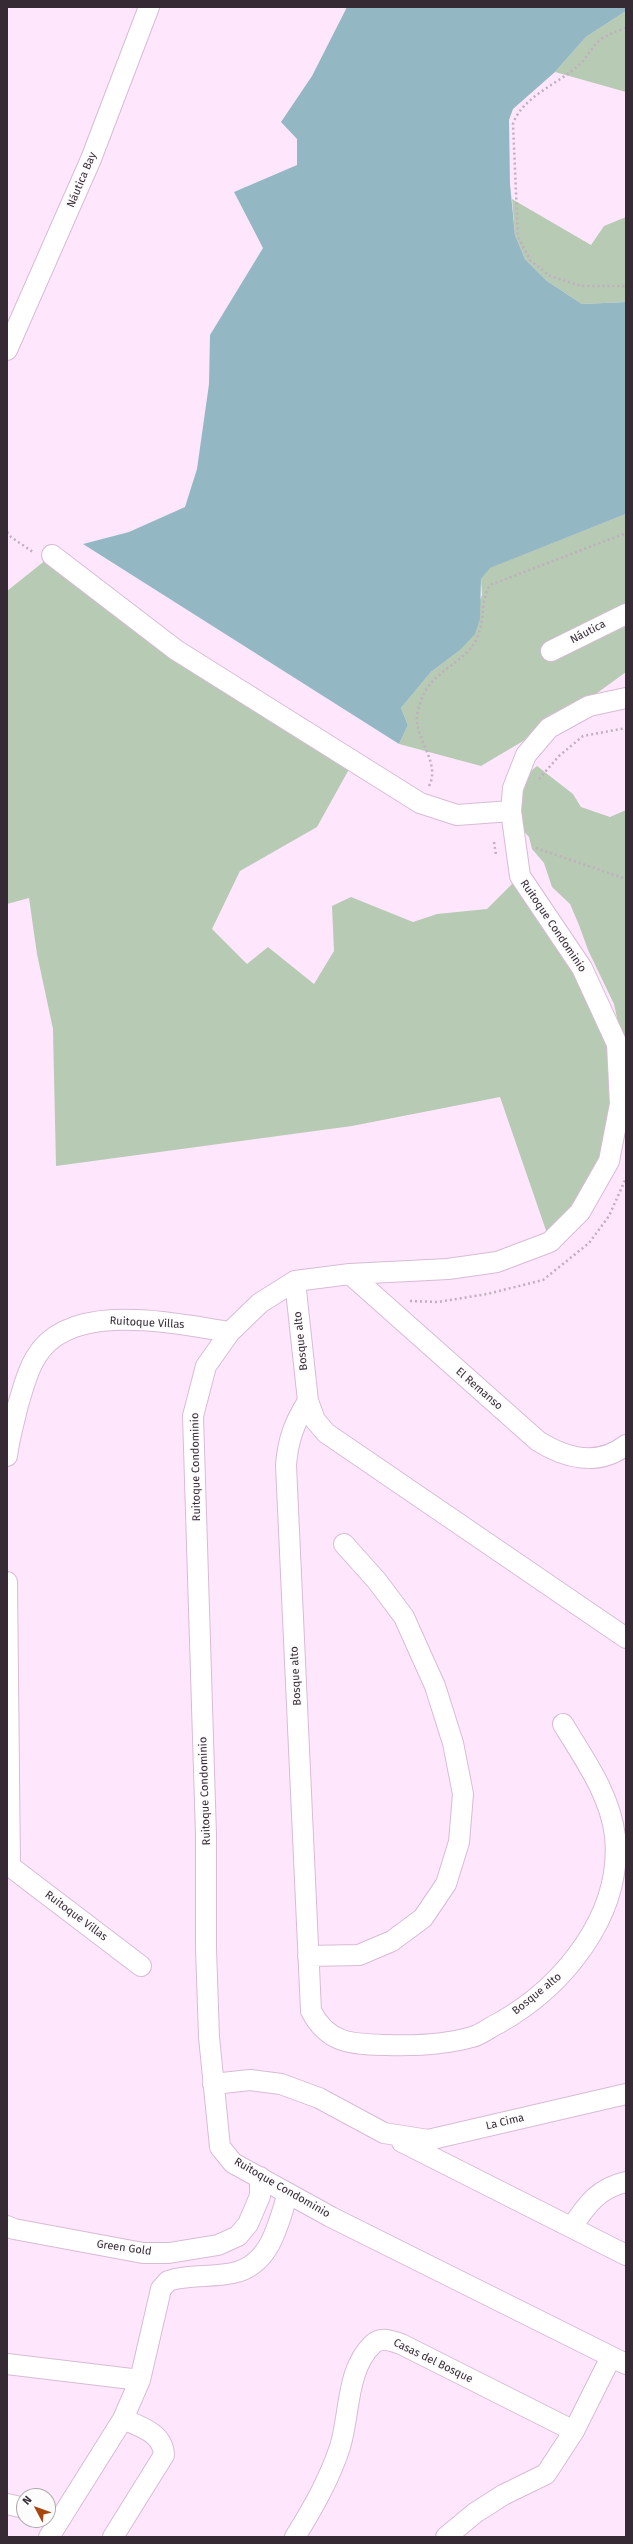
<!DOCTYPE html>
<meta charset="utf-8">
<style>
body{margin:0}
#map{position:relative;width:633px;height:2544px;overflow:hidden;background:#fee7fc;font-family:"Fira Sans",sans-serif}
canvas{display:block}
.frame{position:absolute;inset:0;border:8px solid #362b35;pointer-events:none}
.north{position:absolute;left:16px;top:2488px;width:40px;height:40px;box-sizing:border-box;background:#fcfcfc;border:1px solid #ada8ac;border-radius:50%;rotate:311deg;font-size:11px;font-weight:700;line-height:16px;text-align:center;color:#362b35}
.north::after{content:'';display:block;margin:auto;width:14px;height:18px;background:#a8440e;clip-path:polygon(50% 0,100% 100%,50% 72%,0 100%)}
</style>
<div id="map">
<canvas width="633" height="2544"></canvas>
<div class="frame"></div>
<div class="north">N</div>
</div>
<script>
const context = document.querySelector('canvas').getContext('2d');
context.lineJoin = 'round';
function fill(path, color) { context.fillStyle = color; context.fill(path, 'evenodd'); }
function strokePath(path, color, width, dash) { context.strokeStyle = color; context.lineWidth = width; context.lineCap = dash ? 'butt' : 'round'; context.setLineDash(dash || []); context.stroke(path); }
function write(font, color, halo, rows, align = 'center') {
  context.font = font + ' "Fira Sans",sans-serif'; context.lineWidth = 4; context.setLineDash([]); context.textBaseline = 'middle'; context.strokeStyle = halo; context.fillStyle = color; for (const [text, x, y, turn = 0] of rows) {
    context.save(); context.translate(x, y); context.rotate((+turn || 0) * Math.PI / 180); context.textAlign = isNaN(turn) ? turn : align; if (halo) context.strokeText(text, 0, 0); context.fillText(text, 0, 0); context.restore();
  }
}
fill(new Path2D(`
 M626,11V92L555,72L586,37Z
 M512,199L591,245L604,226L626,217V302L582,304L547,281L525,259L515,235Z
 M626,514V672L567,715L481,766L399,744L408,725L401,708L431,672L459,651L482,595L481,579L489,568Z
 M52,555L353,762L317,827L240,871L212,929L247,964L268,947L314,984L334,951L332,906L351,897L413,922L437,914L487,909L520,876L617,1044L609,1161L550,1242L500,1097L352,1126L56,1166L53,1029L37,954L29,898L7,904V591Z
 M537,766L573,794L581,807L610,817L626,810V1059L614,1004L588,950L579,925L570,904L552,887L544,863L532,849L529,837L518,825V801L525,776Z`), '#b7cab3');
fill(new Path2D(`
 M347,7H626V11L586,37L555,72L513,109L509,120L510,184L515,235L525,259L547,281L582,304L626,302V514L490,568L481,579L480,619L475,634L459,651L431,672L401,708L408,725L399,744L83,544L129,532L185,507L197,469L209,384L210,335L263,248L234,192L297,165V139L281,122L312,76Z`), '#94b8c3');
const minor = new Path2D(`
 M7,350L91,159L149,7
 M52,555L176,650L420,803L457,815L511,811
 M551,651L626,614
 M626,698L589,706L549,728L526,755L513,788L511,811L520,876L582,968L617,1044L620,1104L609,1161L580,1212L550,1242L497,1262L448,1269L350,1274L295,1281L260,1303L230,1332L206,1366L193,1416L206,1835V1948L209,2037L220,2147L233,2163L331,2217L626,2364
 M350,1274L538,1441C565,1458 598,1467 626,1445
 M295,1281L308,1401L315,1420L326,1433L626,1638
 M308,1401C294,1423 288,1440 286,1465L311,2011C328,2044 352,2044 385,2045C414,2046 444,2045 472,2037C481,2035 490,2027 499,2023C563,1987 623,1915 615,1836C610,1794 584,1759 563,1724
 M7,1456C9,1439 14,1422 18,1405C23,1389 27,1371 36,1357C70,1299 176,1324 230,1332
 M7,1582L10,1867
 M7,1864L141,1966
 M308,1956L359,1955L392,1941L423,1918L446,1884L459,1842L463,1794L453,1743L435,1686L404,1617L377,1581L344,1544
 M213,2084L250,2080L281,2084L319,2098L384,2133L428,2140L626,2094
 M402,2142L626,2255
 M7,2226L14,2229L143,2253H169L218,2245L238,2236L248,2224L260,2196V2177
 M572,2227C587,2204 599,2188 626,2182
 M7,2364L140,2380
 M7,2504L24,2508
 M49,2537L123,2419L140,2380L161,2289L168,2281L175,2279C194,2275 214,2277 233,2273C271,2265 278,2224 288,2193
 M113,2537L164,2455C163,2433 141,2427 123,2419
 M295,2537C313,2508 329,2480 340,2447C350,2415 346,2369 373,2344C382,2336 391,2341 401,2344L574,2431
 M446,2537L475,2513L503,2495L546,2474L574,2431L611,2357`);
strokePath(minor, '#d8bbd5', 22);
strokePath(new Path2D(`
 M626,28C617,31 609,34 601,39C592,46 587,58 579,65C558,84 522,97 513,124L518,237L530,260L550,276L581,286H626
 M7,532L11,537L33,552
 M539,779L559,756L583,736L626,728
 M429,786C440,765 419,743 417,722C416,717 418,709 420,704C429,670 466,664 477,638C485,621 480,602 490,585L626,533
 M494,842L496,855
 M536,848L626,879
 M410,1301L438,1302L487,1294L543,1280L589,1243L609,1216L626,1178`), '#c1aebf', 2.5, [2, 3]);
strokePath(minor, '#fff', 20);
write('11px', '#362b35', '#fcfcfc', [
 ["Náutica Bay",82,180,-67],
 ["Náutica",588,632,-27],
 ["Ruitoque Condominio",553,926,56],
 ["Ruitoque Villas",147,1323,3],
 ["Bosque alto",301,1341,-96],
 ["El Remanso",479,1389,41],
 ["Ruitoque Condominio",196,1467,-91],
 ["Bosque alto",296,1676,-93],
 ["Ruitoque Condominio",205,1791,-92],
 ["Ruitoque Villas",76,1916,37],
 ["Bosque alto",537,1994,-39],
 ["La Cima",505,2122,-13],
 ["Ruitoque Condominio",282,2188,30],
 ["Green Gold",124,2248,8],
 ["Casas del Bosque",433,2361,26]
]);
</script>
